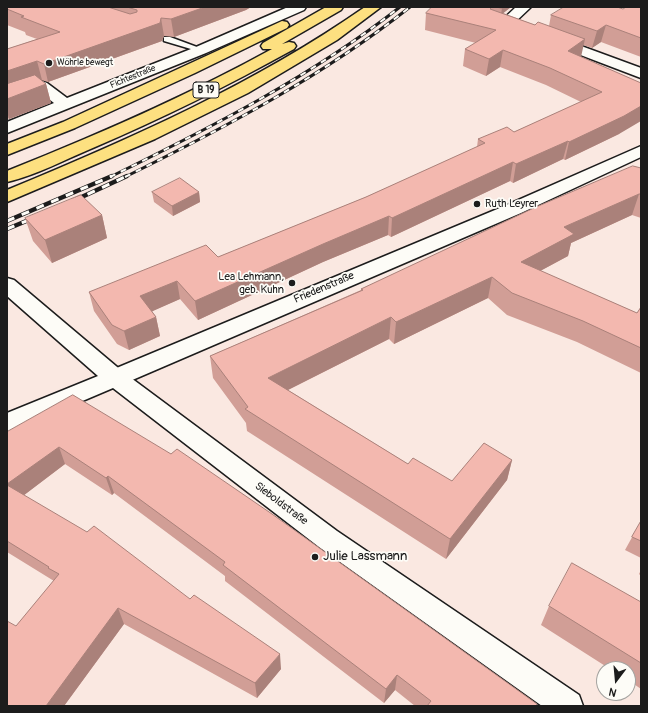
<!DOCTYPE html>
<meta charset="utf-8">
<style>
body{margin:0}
#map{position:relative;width:648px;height:713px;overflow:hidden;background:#fae8e1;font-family:Pangolin,sans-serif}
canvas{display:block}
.frame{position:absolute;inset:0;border:8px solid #1c1c1c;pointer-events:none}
.north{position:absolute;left:596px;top:661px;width:40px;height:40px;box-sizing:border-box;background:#fdfcf7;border:1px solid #a3a29f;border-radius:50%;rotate:196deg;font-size:11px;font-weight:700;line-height:16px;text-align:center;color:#1c1c1c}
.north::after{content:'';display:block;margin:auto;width:14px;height:18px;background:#1c1c1c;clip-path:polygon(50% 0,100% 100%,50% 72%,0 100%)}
</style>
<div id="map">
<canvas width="648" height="713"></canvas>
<div class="frame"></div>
<div class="north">N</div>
</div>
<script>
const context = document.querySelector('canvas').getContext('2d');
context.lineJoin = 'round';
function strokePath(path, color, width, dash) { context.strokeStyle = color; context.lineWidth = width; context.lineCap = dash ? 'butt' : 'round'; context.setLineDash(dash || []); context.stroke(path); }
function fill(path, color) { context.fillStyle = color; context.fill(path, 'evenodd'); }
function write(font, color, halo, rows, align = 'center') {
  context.font = font + ' Pangolin,sans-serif'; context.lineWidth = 3.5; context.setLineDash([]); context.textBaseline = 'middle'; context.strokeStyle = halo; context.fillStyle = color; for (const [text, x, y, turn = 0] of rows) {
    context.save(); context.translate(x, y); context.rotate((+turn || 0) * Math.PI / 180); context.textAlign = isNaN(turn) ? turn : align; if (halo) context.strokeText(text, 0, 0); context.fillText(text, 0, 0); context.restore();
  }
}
const service = new Path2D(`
 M164,37H170L205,50L201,52L164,41Z`);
const minor = new Path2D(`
 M288,7H306L304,10L206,53L7,133V122L54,103L40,92L7,103V93L42,81L47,83L67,98L196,47Z
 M516,7H531L512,25H502L500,22Z
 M554,36L641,68V78L549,43L547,40L549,37Z
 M641,146V157L521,213L123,384L115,386L107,384L104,378L107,372L507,205Z`);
const tertiary = new Path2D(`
 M7,278L14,280L123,372L337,531L579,695L583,706H542L319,547L113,388L7,433V413L98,376L7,296Z`);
const primary = new Path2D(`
 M326,7H343L341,10L282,44L289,42L294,43L296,46L294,49C229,85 163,118 95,147C66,159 37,175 7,182V171C97,135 187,96 272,49H263L261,46L263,43Z
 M365,7H381L337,40L248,93L155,139L7,202V190C132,138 253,85 365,7Z
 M282,21L287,22L289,25L287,28L195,73L75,128L7,155V144L63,122Z`);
strokePath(service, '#1c1c1c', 3);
strokePath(minor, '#1c1c1c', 3);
strokePath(tertiary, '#1c1c1c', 3);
strokePath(primary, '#1c1c1c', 3);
fill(service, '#fdfcf7');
fill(minor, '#fdfcf7');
fill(tertiary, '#fdfcf7');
fill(primary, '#fde080');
const railFar1 = new Path2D(`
 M110,177C210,128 312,76 400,7
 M125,177C224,128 323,76 410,7`);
const rail = new Path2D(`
 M73,201L127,176
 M7,221L112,176
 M7,229L36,217`);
strokePath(railFar1, '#1c1c1c', 3);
strokePath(rail, '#1c1c1c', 4.5);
strokePath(railFar1, '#fdfcf7', 2, [6]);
strokePath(rail, '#fdfcf7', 3, [8]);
fill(new Path2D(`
 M7,7H251L246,10L174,37L164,36L162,41L48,82L41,80L46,84L51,103L9,119L7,117V49L37,39L26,35L25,32L7,25Z
 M432,7H511L503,13L535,25L549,26L551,15L623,9L641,7V57L601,42L592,48L583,45L580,57L641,83L619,134L565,160L563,159L513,183L510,181L391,237L388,235L323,262L198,320L180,299L152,311L156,317L160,336L129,350L117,344L94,311L89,292L218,257L366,197L477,147L478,139L514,132L581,102L546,85L500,67L486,76L463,66L465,49L476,43L425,30L426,13Z
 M641,168V218L632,215L571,243L568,256L540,271L637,313L641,307V373L577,342L507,315L488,298L394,344L389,339L288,390L408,464L452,481L512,460L507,480L446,559L247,431L246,423L213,378L210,356L361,290V289Z
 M152,192H199L200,202L173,216L154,202Z
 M102,215L107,238L52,263L33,241L25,218Z
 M73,395L536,706H415L395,690L384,703L225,581V576L114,493L112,495L65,464L24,495L281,669L257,698L124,624L64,706H7L16,626L54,581L7,552V432Z
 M641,521V558L625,550Z
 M641,570V576L639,574Z
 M641,602V689L628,680V669H610L541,625L549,606Z`), '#d19e96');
fill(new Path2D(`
 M205,7H251L246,10L174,37L171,19Z
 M504,7H511L501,15L502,8Z
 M161,18L164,36L162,41L48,82L44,64Z
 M606,25L601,42L592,48L597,31Z
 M585,39L581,57L568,51Z
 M503,50L500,67L486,76L489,59Z
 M37,61L42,80L7,91V71Z
 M46,84L51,103L9,119L7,111V99Z
 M641,106V121L619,134L565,160L569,142Z
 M568,141L563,159L513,183L516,164Z
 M513,162L510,181L391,237L392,218Z
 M199,192L200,202L173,216L172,206Z
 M639,194L632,215L571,243L568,256L516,284L521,262L564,227Z
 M102,215L107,238L52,263L45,240Z
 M389,216L388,235L323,262L198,320L195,301L323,244Z
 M492,277L488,298L394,344L396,322Z
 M177,281L180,299L144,315L140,296Z
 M156,317L160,336L129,350L124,331Z
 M391,317L389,339L270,399L268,378Z
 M59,447L65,464L15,502L7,486V484Z
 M512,460L507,480L446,559L450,539Z
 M108,476L114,493L112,495L106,478Z
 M118,608L124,624L64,706H46Z
 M280,654L281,669L257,698L255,683Z
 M397,675L395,690L384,703L386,689Z`), '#aa817a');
const building = new Path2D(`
 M7,7H108L130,14L137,12V10L127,7H205L171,19L161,18L160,23L44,64L37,61L7,71V49L60,32L21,17L24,16L7,9Z
 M432,7H492L490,9L535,25L538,22L585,39L568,51L641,83V106L624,116L569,142L568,141L516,164L513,162L392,218L389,216L323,244L195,301L177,281L140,296L156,317L124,331L112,325L89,292L206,245L218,257L366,197L485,143L478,139L507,127L514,132L602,92L550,68L503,50L489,59L465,49L496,30L426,13Z
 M496,7H504L502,8Z
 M564,7H617L623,9L626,7H641V38L606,25L597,31L551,15Z
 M35,75L46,84L7,99V84Z
 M633,166L641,168V194H639L564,227L574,234L521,262L637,313L641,307V348L583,321L512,293L492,277L396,322L391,317L268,378L408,464L413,458L452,481L484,443L512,460L450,539L245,409L248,407L210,356L363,290L361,289L536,207Z
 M180,178L199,192L172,206L152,192Z
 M81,195L102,215L45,240L25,218Z
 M73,395L171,454L177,449L272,514L537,704L536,706H427L431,701L397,675L386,689L223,565L225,562L108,476L106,478L59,447L7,484V432Z
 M7,485L87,532L94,526L190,599L194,595L280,654L255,683L118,608L46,706H7V621L16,626L59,574L48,568L49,567L7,541Z
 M641,521V541L632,537Z
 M572,563L641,602V663L549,606Z`);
fill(building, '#f3b8af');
strokePath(building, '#aa817a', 1);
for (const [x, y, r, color] of [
 [49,63,4,"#1c1c1c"],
 [477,204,4,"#1c1c1c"],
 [292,283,4,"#1c1c1c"],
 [315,557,4,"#1c1c1c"]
]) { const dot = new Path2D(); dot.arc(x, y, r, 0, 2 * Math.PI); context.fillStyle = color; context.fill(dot); strokePath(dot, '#fdfcf7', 1.5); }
write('9px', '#1c1c1c', '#fdfcf7', [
 ["Wöhrle bewegt",57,63]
], 'left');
write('9px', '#1c1c1c', '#fdfcf7', [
 ["Fichtestraße",133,77,-22]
]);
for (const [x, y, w] of [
 [206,90,26]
]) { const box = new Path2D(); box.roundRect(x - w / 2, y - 8, w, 16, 3); context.fillStyle = '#fdfcf7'; context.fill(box); strokePath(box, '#1c1c1c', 1); }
write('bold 10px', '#1c1c1c', null, [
 ["B 19",206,90]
]);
write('11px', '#1c1c1c', '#fdfcf7', [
 ["Ruth Leyrer",485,204],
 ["Lea Lehmann,",284,277,"right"],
 ["geb. Kuhn",284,290,"right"]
], 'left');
write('11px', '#1c1c1c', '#fdfcf7', [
 ["Friedenstraße",324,288,-23],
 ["Sieboldstraße",281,504,37]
]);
write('13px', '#1c1c1c', '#fdfcf7', [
 ["Julie Lassmann",323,557]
], 'left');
</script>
